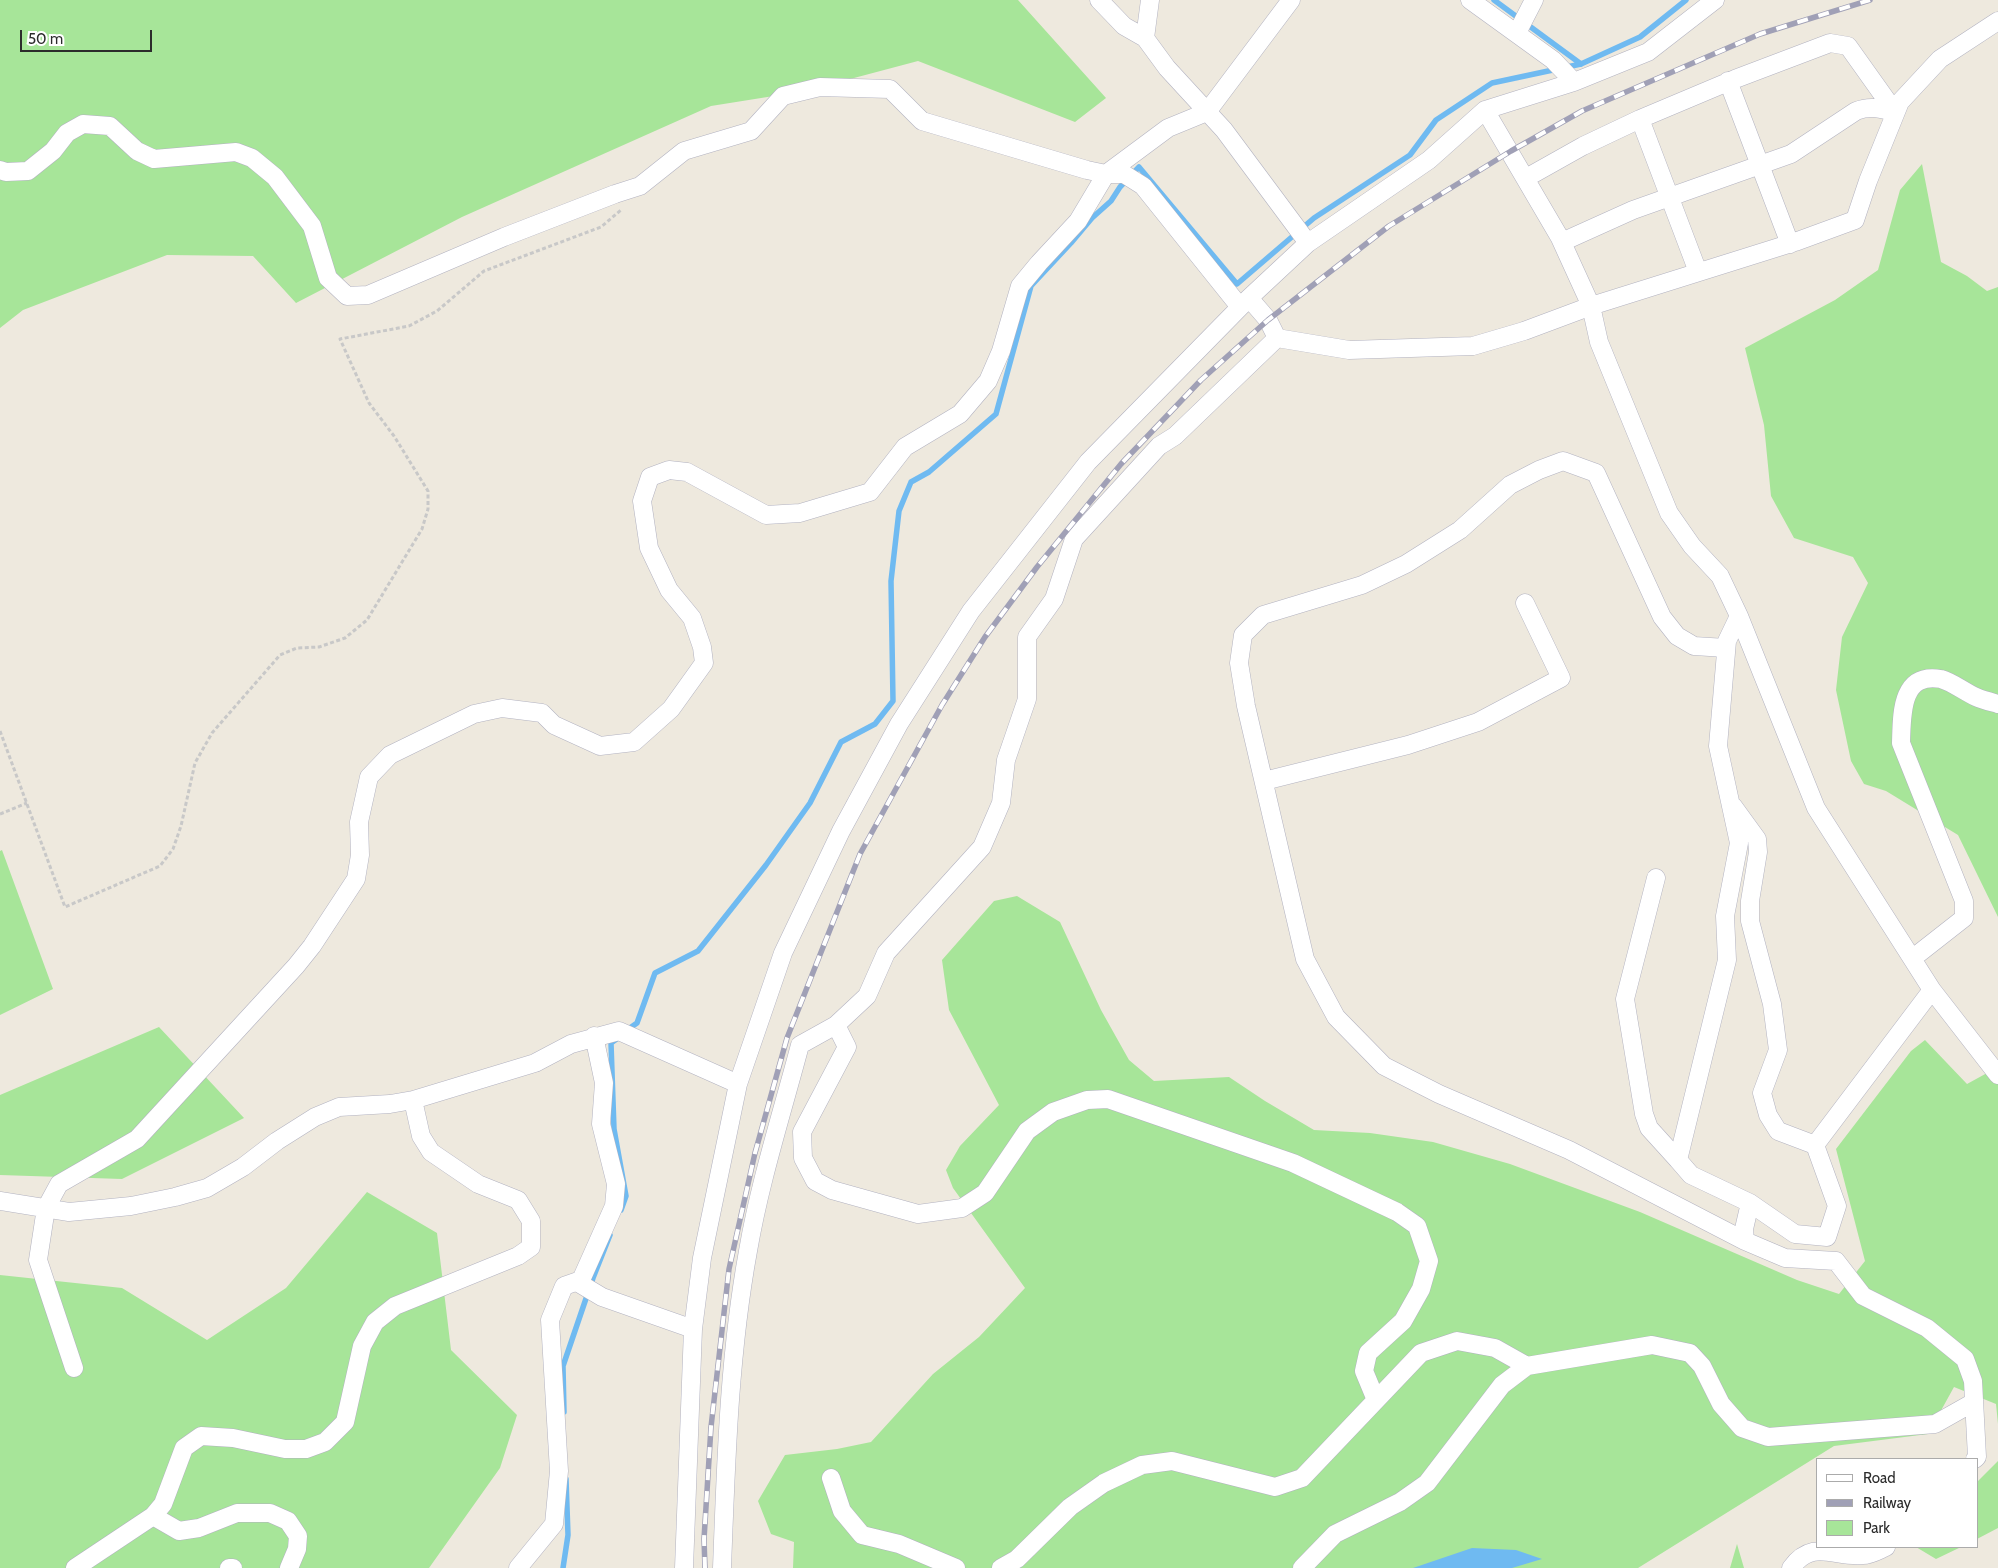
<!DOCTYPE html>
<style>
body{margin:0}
#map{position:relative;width:1998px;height:1568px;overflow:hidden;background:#eee9de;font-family:Cabin,sans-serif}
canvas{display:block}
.legend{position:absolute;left:1816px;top:1458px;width:162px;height:90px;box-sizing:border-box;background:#fff;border:1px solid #ababab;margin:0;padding:6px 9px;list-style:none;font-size:15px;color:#2c2c2c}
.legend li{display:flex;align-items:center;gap:10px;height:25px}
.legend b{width:25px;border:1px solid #ababab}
.scale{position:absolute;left:20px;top:30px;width:132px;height:22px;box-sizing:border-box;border:2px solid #2c2c2c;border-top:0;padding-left:6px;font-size:15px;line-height:18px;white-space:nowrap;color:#2c2c2c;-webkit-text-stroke:4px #fff;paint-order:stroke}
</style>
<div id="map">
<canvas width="1998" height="1568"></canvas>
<ul class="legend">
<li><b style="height:6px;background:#fff"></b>Road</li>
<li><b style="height:6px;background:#a0a0b6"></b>Railway</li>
<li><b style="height:14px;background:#a7e599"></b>Park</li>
</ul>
<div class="scale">50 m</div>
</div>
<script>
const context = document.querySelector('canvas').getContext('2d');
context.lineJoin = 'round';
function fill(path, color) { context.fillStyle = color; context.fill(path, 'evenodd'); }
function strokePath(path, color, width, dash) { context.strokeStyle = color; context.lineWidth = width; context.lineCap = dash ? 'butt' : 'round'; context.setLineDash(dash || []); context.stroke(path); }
fill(new Path2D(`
 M0,0H1018L1106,98L1075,122L918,61L805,91L711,106L462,217L296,303L253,256L167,255L23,310L0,328Z
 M1922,164L1941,262L1967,276L1987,291L1998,287V917L1958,835L1886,791L1864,784L1851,761L1836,690L1842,637L1868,583L1853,557L1794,538L1771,496L1764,425L1745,348L1835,300L1878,270L1900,190Z
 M2,850L53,989L0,1015V851Z
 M1017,896L1060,922L1101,1010L1129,1060L1154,1081L1229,1077L1265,1101L1314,1130L1370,1133L1433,1142L1510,1164L1640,1212L1797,1280L1839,1294L1865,1261L1836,1149L1911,1051L1925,1040L1967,1084L1998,1067V1424L1996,1404L1954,1387L1928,1434L1834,1446L1638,1568H793L794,1542L771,1534L758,1501L785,1455L837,1449L871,1442L933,1374L979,1337L1025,1288L953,1188L946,1170L960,1146L999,1105L949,1010L942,960L994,901Z
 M159,1027L244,1118L122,1179L0,1175V1095Z
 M367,1192L437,1233L451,1350L517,1415L500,1468L429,1568H0V1275L122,1288L207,1340L286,1288Z
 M1998,1461V1528L1977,1539V1482Z
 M1737,1544L1744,1568H1730Z
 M1916,1547H1961L1936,1559Z`), '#a7e599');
fill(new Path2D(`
 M1472,1548L1516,1550L1542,1559L1512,1568H1413Z`), '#6fbaf1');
strokePath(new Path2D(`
 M1494,0L1581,64
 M627,1030L637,1023L655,973L698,951L766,865L810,803L841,742L875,724L893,701L891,581L899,511L911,482L929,472L996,414L1031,286L1071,243L1092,218L1111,201L1120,187L1139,167L1237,284L1314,218L1410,155L1436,120L1492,83L1581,64L1640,37L1686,0
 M618,1038L611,1043L614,1129L626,1196L621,1210
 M564,1412L563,1366L593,1278L610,1235
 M563,1568L568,1535L566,1479`), '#6fbaf1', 5.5);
const minor = new Path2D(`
 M1099,0L1124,26L1145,38
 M1150,0L1145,38L1167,68L1224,130L1308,243
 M1470,0L1553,60L1574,82
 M1517,33L1534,0
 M1728,81L1790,244
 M1485,110L1560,238L1591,306L1599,342L1669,513L1692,546L1720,576L1739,616L1816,808L1932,990L1998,1075
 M1640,119L1698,272
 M0,170L6,172L28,171L53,151L67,133L83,124L110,126L137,151L154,159L236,152L252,158L275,177L312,226L328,278L347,296L368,295L504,237L615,194L640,186L684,151L751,131L783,96L820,87L890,89L922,121L1087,170L1106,174L1168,128L1207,112L1291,0
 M1526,178L1583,146L1640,119L1735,79L1830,43L1848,46L1895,112
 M1562,242L1633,210L1791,154L1856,111C1871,105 1881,109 1895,112
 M1249,298L1268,320L1277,338
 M1277,338L1349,350L1473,346L1524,331L1591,306L1795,242L1855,220L1868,181L1900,102L1940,59L1998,21
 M1739,616L1727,641L1718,746L1739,843L1725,916L1727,960L1678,1160L1691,1175L1750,1203L1795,1234L1827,1237L1837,1206L1815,1145L1932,990
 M1726,648L1694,646L1677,636L1662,617L1596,473L1563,461L1539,470L1510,485L1460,530L1406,564L1362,585L1263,615L1243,635L1239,663L1246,706L1305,959L1336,1017L1384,1066L1439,1094L1569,1150L1745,1241
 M1264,781L1408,745L1478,722L1561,678L1525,603
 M1733,806L1757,839L1758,852L1750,901V921L1772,1004L1778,1050L1762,1093L1768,1115L1778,1131L1815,1145
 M1656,878L1625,999L1644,1114L1649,1128L1678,1160
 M1913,958L1964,918V901L1901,743C1902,715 1900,672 1941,679C1952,682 1965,692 1976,697C1983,700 1991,702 1998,704
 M836,1025L847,1047L802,1132L803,1158L815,1181L832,1190L918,1214L962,1208L985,1193L1027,1131L1053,1112L1087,1100L1108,1099L1293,1163L1397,1212L1417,1226L1429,1261L1421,1289L1403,1321L1368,1353L1364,1371L1376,1400
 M0,1201L69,1212L131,1206L175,1197L207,1188L243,1167L277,1141L315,1117L339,1107L390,1104L413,1100L535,1063L571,1044L619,1031L738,1084
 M1750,1203L1744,1229L1745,1241L1785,1258L1836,1261L1863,1296L1927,1328L1965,1359L1973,1381L1977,1457L1975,1459
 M577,1282L602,1297L693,1329
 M74,1368L38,1260L46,1208L59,1184L137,1139L296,966L312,946L356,879L360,855L359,822L369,777L390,755L474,714L502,708L542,713L554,725L600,746L634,742L671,709L704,663L702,647L692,618L669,590L649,548L642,501L650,477L669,470L687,472L766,515L800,513L870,492L905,447L960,414L988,381L1001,351L1020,286L1039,263L1078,221L1106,174H1124L1143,186L1240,307
 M831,1478L842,1511L862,1535L899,1544L956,1568
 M153,1516L163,1504L184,1448L201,1436L233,1438L285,1449H306L325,1442L345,1422L362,1346L375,1322L395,1306L518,1256L531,1247V1221L518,1200L478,1184L431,1152L421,1136L413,1100
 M75,1568L153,1516L179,1531L199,1528L237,1513H270L288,1521L298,1536L297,1549L289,1568
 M229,1568H233
 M518,1568L554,1524L559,1471L550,1320L564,1286L581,1280L614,1206L616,1184L601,1124L604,1083L594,1036
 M684,1568L693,1329L702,1258L738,1084L783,953L841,831L899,724L971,611L1088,462L1249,298L1308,243L1429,160L1485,110L1574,82L1648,52L1715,0
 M722,1568C726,1462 729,1355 748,1251C760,1181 782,1113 800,1045L836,1025L867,996L886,953L982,847L1001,803L1006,760L1027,699V637L1054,599L1074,539L1159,446L1175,436L1277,338
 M1001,1568L1017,1559L1070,1507L1104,1483L1142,1465L1172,1461L1275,1487L1302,1478L1421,1353L1457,1341L1495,1348L1527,1366
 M1302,1568L1335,1534L1400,1502L1427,1483L1502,1385L1527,1366L1652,1345L1690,1353L1702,1366L1721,1404L1742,1428L1768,1437L1935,1424L1974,1402
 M1791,1568C1813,1538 1834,1558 1863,1555C1871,1555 1879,1550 1886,1547`);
strokePath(minor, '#b2b2c0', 19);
strokePath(new Path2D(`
 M0,731L65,907L160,866L173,849L181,826L195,763L212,733L280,655L297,648L319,647L345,638L367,620L422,529L428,509V491L394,436L369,403L340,339L409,326L437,311L484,271L601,227L621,210
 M0,814L27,803`), '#c8c8c8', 3, [4, 2.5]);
strokePath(minor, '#fff', 18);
const rail = new Path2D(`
 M705,1568L704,1539L711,1427L729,1269L755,1153L787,1038L860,854L942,705L985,637L1037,567L1121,464L1201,380L1268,320L1389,226L1511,151L1582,111L1760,34L1870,0`);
strokePath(rail, '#a0a0b6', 5.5);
strokePath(rail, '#fff', 4, [11]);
</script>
